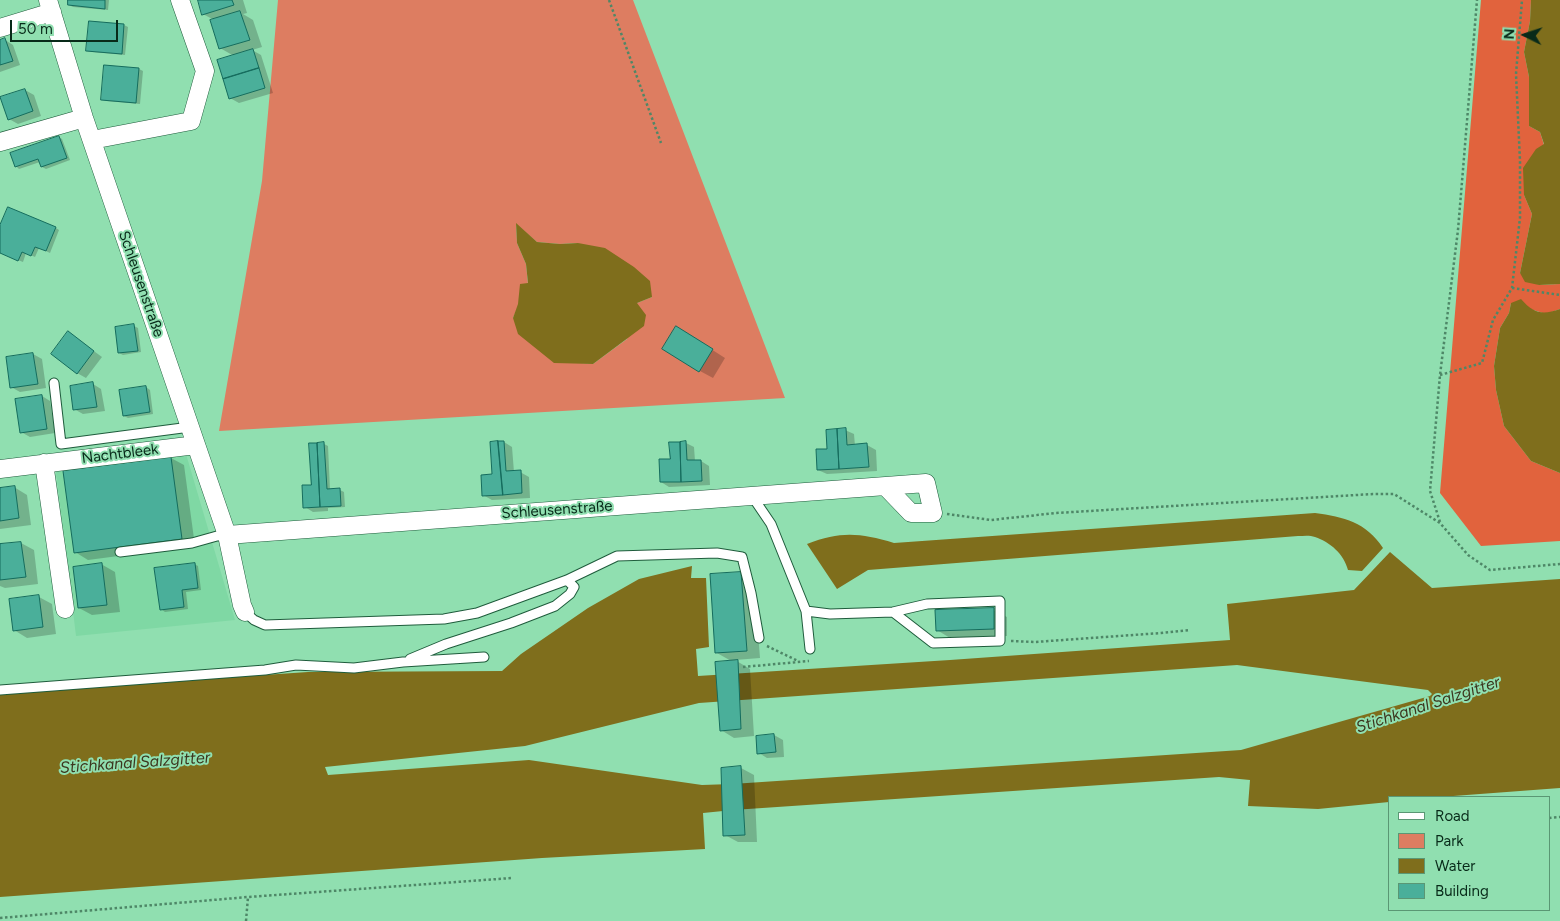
<!DOCTYPE html>
<meta charset="utf-8">
<style>
body{margin:0}
#map{position:relative;width:1560px;height:921px;overflow:hidden;background:#90dfb0;font-family:Figtree,sans-serif}
canvas{display:block}
.legend{position:absolute;left:1388px;top:796px;width:162px;height:115px;box-sizing:border-box;background:#90dfb0;border:1px solid #5a9774;margin:0;padding:6px 9px;list-style:none;font-size:15px;color:#082a19}
.legend li{display:flex;align-items:center;gap:10px;height:25px}
.legend b{width:25px;border:1px solid #5a9774}
.north{position:absolute;left:1500px;top:10px;width:50px;height:50px;-webkit-text-stroke:4px #90dfb0;paint-order:stroke;rotate:274deg;font-size:14px;font-weight:700;line-height:20px;text-align:center;color:#082a19}
.north::after{content:'';display:block;margin:auto;width:18px;height:22px;background:#082a19;clip-path:polygon(50% 0,100% 100%,50% 72%,0 100%)}
.scale{position:absolute;left:10px;top:20px;width:108px;height:22px;box-sizing:border-box;border:2px solid #082a19;border-top:0;padding-left:6px;font-size:15px;line-height:18px;white-space:nowrap;color:#082a19;-webkit-text-stroke:4px #90dfb0;paint-order:stroke}
</style>
<div id="map">
<canvas width="1560" height="921"></canvas>
<ul class="legend">
<li><b style="height:6px;background:#fff"></b>Road</li>
<li><b style="height:14px;background:#dd7d61"></b>Park</li>
<li><b style="height:14px;background:#7f6e1c"></b>Water</li>
<li><b style="height:14px;background:#4aaf9a"></b>Building</li>
</ul>
<div class="north">N</div>
<div class="scale">50 m</div>
</div>
<script>
const context = document.querySelector('canvas').getContext('2d');
context.lineJoin = 'round';
function fill(path, color) { context.fillStyle = color; context.fill(path, 'evenodd'); }
function strokePath(path, color, width, dash) { context.strokeStyle = color; context.lineWidth = width; context.lineCap = dash ? 'butt' : 'round'; context.setLineDash(dash || []); context.stroke(path); }
function write(font, color, halo, rows, align = 'center') {
  context.font = font + ' Figtree,sans-serif'; context.lineWidth = 4; context.setLineDash([]); context.textBaseline = 'middle'; context.strokeStyle = halo; context.fillStyle = color; for (const [text, x, y, turn = 0] of rows) {
    context.save(); context.translate(x, y); context.rotate((+turn || 0) * Math.PI / 180); context.textAlign = isNaN(turn) ? turn : align; if (halo) context.strokeText(text, 0, 0); context.fillText(text, 0, 0); context.restore();
  }
}
fill(new Path2D(`
 M186,454L235,620L76,636L56,472Z`), '#7fd8a4');
fill(new Path2D(`
 M278,0H633L785,398L219,431L262,181ZM516,224L537,242L560,244L578,243L652,297L637,303L627,339L593,364L581,363L513,318L528,284L526,264L517,243Z`), '#dd7d61');
fill(new Path2D(`
 M1481,0H1531L1530,21L1524,52L1529,77V126L1540,132L1544,145L1524,195L1532,214L1520,273L1539,285L1560,284V309L1546,314L1511,303L1509,313L1500,328L1494,366L1496,390L1504,426L1531,461L1560,473V541L1481,546L1440,493Z`), '#e1633d');
fill(new Path2D(`
 M1531,0H1560V284L1539,285L1525,282L1520,273L1532,214L1524,195L1523,168L1536,149L1544,144L1540,132L1529,126V77L1524,52L1530,21Z
 M516,223L537,242L560,244L578,243L605,248L634,267L650,281L652,297L637,303L646,315L644,326L593,364L554,363L518,334L513,318L518,304L520,284L528,283L526,264L517,243Z
 M1521,299C1534,314 1543,315 1560,309V473L1531,461L1504,426L1496,390L1494,366L1500,328L1509,313L1511,303Z
 M1315,513C1344,517 1366,522 1383,548L1362,571L1348,570C1344,554 1330,542 1315,537C1310,535 1303,536 1298,536L868,570L837,589L807,544C841,531 860,533 894,543Z
 M1390,552L1432,588L1560,579V788L1440,797H1389V802L1318,809L1248,806L1250,780L1219,777L733,810L703,813L705,849L542,858L0,897V693L308,672L502,671L521,654L588,608L639,579L692,566L691,578H706L709,647L696,649L698,676L950,660L1230,640L1227,604L1354,590ZM1237,665L1428,690L1432,694L1430,696L1241,750L732,784L702,785L529,760L328,775L325,767L525,746L699,703Z`), '#7f6e1c');
fill(new Path2D(`
 M69,0H109L108,10L73,7L69,5Z
 M199,0H243L247,13L243,14L253,20L262,47L252,50L261,55L273,93L239,103L230,98L234,56L220,48L214,20L203,14Z
 M124,25L128,27L125,55L92,52L88,50Z
 M5,40L13,45L20,65L0,72V41Z
 M139,69L143,71L140,104L106,101L102,99Z
 M25,90L34,95L41,116L18,124L9,119Z
 M59,137L62,139L70,160L46,169L42,167L40,162L19,169L16,166Z
 M0,228H56L59,230L50,253L39,248L35,257L26,253L23,262L0,253Z
 M134,326L138,328L141,352L123,355L119,353Z
 M69,333L102,357L86,378L77,373Z
 M689,335L725,358L713,378L700,371Z
 M33,354L42,359L46,388L20,392L11,387L7,358Z
 M93,384L101,389L105,411L83,414L74,409Z
 M146,387L150,390L153,414L128,418L124,416Z
 M42,396L50,401L55,433L30,437L21,432Z
 M845,430L854,434L855,446L867,445L876,450L877,471L827,474L818,470L829,450Z
 M504,442L512,447L514,472H520L529,477L530,498L492,500L483,495L493,475Z
 M686,443L694,447L695,461H701L709,466L710,485L669,487L661,482L672,460Z
 M324,444L328,446L330,490H340L344,492L345,507L328,508V511L313,512L305,507L313,486Z
 M171,458L184,465L195,546L88,560L75,552Z
 M14,487L27,495L31,525L0,529V489Z
 M21,543L34,550L38,584L5,588L0,586V546Z
 M101,564L115,572L120,612L92,615L79,608Z
 M194,564L198,566L201,590L186,592L188,609L165,612L161,609Z
 M741,574L754,581L760,658L735,660L750,669L754,736L734,738L721,730L733,662L717,653Z
 M39,597L52,604L56,634L27,638L14,630Z
 M993,610L1007,617V636L950,638L937,630Z
 M774,735L783,740L784,757L767,758L759,753L757,737Z
 M741,768L754,775L757,842H738L725,835Z`), '#0003');
const building = new Path2D(`
 M68,0H105V9L68,5Z
 M198,0H232L234,5L202,15Z
 M240,11L250,40L219,49L210,20Z
 M89,21L124,24L122,54L86,51Z
 M5,38L13,61L0,65V40Z
 M253,49L259,68L223,79L217,60Z
 M104,65L139,68L136,103L101,100Z
 M259,68L265,88L229,99L223,79Z
 M25,89L33,111L8,120L0,97Z
 M59,136L67,158L41,167L38,159L15,167L10,153Z
 M8,207L56,227L46,251L35,247L31,256L22,252L18,261L0,253V225Z
 M134,324L138,351L118,353L115,327Z
 M676,326L713,349L699,372L662,349Z
 M68,331L94,351L77,374L51,354Z
 M33,353L38,384L10,388L6,357Z
 M93,382L97,407L73,410L70,386Z
 M146,386L150,412L123,416L119,390Z
 M42,395L47,429L20,433L15,399Z
 M846,428L847,445L867,443L869,467L839,469L837,429Z
 M837,429L839,469L817,470L816,449H827L826,430Z
 M498,441L503,495L482,496L481,475L492,474L490,442Z
 M498,441H504L506,471L521,470L522,493L503,495Z
 M686,441L687,460H701L702,481L681,482L680,442Z
 M324,442L327,489L340,488L341,506L320,507L317,443Z
 M669,442H680L681,482H660L659,459H670Z
 M309,443H317L320,507L303,508L302,485H311Z
 M171,457L182,539L74,553L63,471Z
 M15,486L19,518L0,521V488Z
 M21,542L26,577L0,580V544Z
 M102,563L107,605L78,608L73,567Z
 M195,563L198,588L182,590L184,607L160,610L154,568Z
 M741,572L747,651L715,653L710,574Z
 M39,595L43,627L13,631L9,599Z
 M994,608V629L936,631L935,610Z
 M738,660L741,729L720,731L715,662Z
 M774,734L776,752L757,754L756,736Z
 M741,766L745,835L723,836L721,768Z`);
fill(building, '#4aaf9a');
strokePath(building, '#156c5d', 1);
const lane = new Path2D(`
 M54,383L61,444L190,427
 M752,496L771,524L806,611L830,614L893,612L927,604L1000,601V641L933,643L893,612
 M120,552L192,543L217,536L227,535
 M806,611L810,649
 M245,612L254,620L265,625L444,619L477,613L567,580L617,556L717,553L742,557L751,593L759,638
 M410,659L446,644L511,623L555,606L570,594L574,587L567,580
 M0,690L265,670L296,665L354,668L403,662L484,657`);
const street = new Path2D(`
 M48,0L84,118L227,535L242,605L245,612
 M0,28L52,12
 M92,140L191,121L205,71L180,0
 M0,142L84,118
 M44,463L65,609
 M0,469L196,445
 M227,535L926,483L933,513H911L886,487`);
strokePath(lane, '#1f5c3c', 11);
strokePath(street, '#1f5c3c', 19);
strokePath(new Path2D(`
 M609,0L661,143
 M1512,288L1560,295
 M1440,375L1482,363L1493,320L1512,288L1520,218V161L1516,74L1522,0
 M947,514L991,520L1056,513L1373,494H1394L1440,523L1468,555L1490,570L1560,564
 M1440,522L1430,491L1440,375L1458,230L1477,0
 M1011,641L1035,642L1161,633L1190,630
 M767,646L798,661
 M743,667L809,661
 M1549,818L1560,817
 M0,918L248,897L512,878
 M246,921L248,897`), '#4e8767', 2.5, [2.5, 2.5]);
strokePath(lane, '#fff', 9);
strokePath(street, '#fff', 18);
write('15px', '#082a19', '#90dfb0', [
 ["Schleusenstraße",141,284,71],
 ["Nachtbleek",120,454,-7],
 ["Schleusenstraße",557,510,-4]
]);
write('italic 16px', '#3c361e', '#90dfb0', [
 ["Stichkanal Salzgitter",1428,705,-18],
 ["Stichkanal Salzgitter",135,763,-4]
]);
</script>
